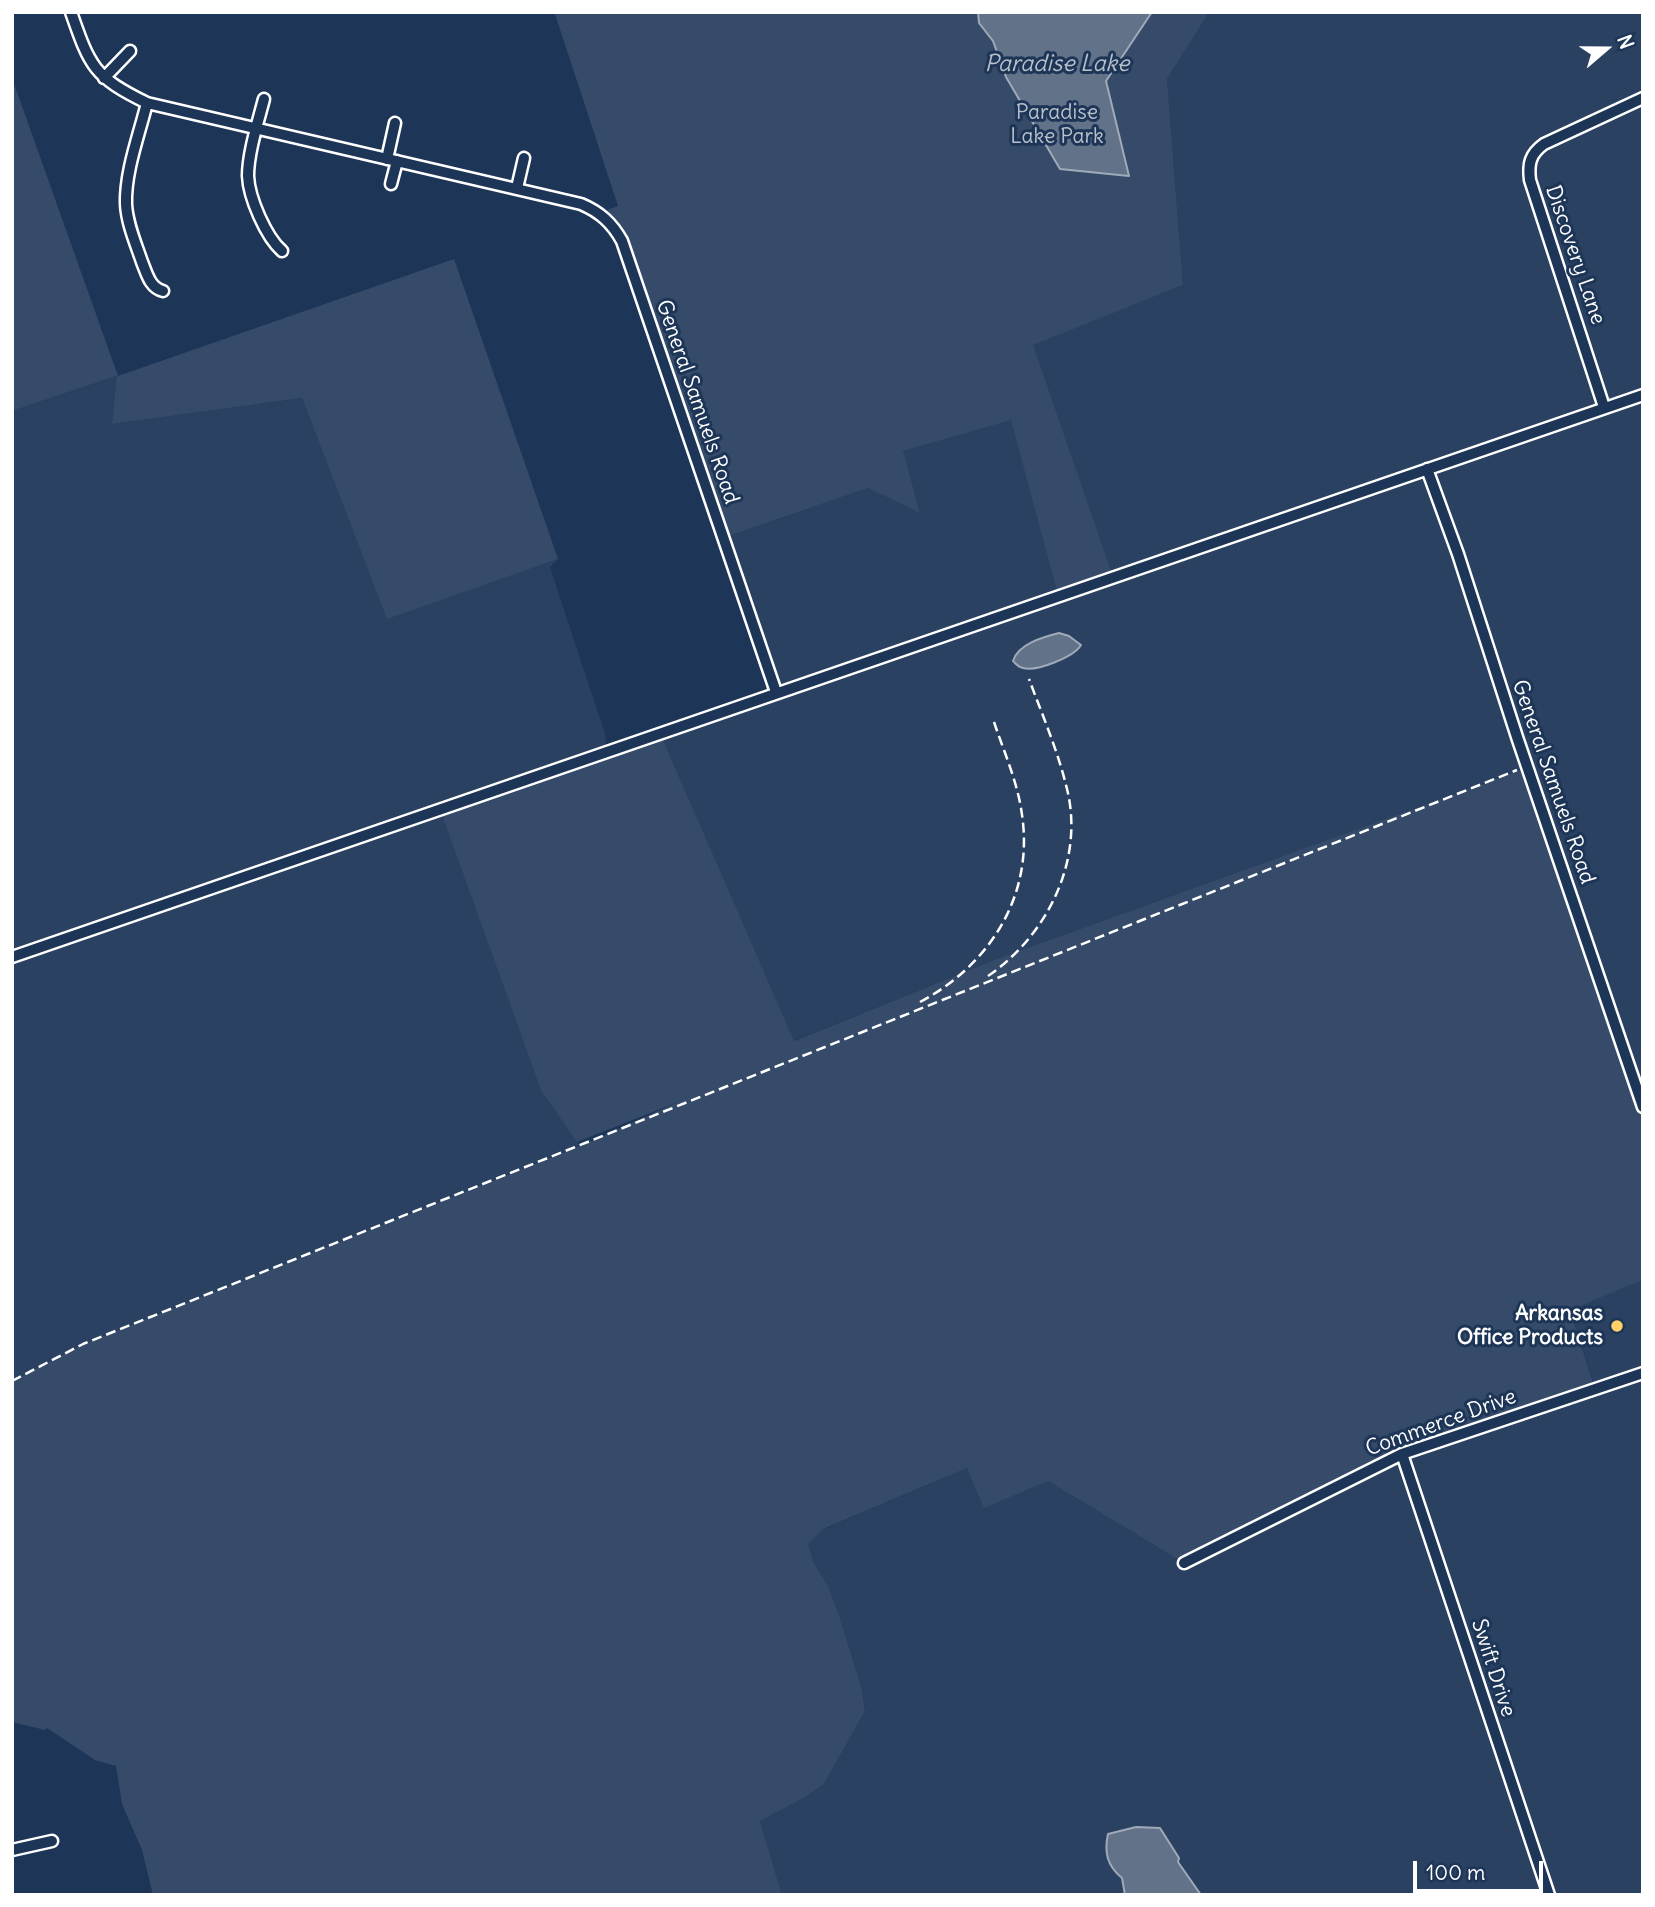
<!DOCTYPE html>
<style>
body{margin:0}
#map{position:relative;width:1655px;height:1907px;overflow:hidden;background:#1d3557;font-family:Delius,sans-serif}
canvas{display:block}
.frame{position:absolute;inset:0;border:14px solid #fff;pointer-events:none}
.north{position:absolute;left:1571px;top:14px;width:70px;height:70px;-webkit-text-stroke:5px #1d3557;paint-order:stroke;rotate:70deg;font-size:19px;font-weight:700;line-height:28px;text-align:center;color:#fff}
.north::after{content:'';display:block;margin:auto;width:24px;height:32px;background:#fff;clip-path:polygon(50% 0,100% 100%,50% 72%,0 100%)}
.scale{position:absolute;left:1413px;top:1861px;width:130px;height:32px;box-sizing:border-box;border:4px solid #fff;border-top:0;padding-left:9px;font-size:21px;line-height:24px;white-space:nowrap;color:#fff;-webkit-text-stroke:5px #1d3557;paint-order:stroke}
</style>
<div id="map">
<canvas width="1655" height="1907"></canvas>
<div class="frame"></div>
<div class="north">N</div>
<div class="scale">100 m</div>
</div>
<script>
const context = document.querySelector('canvas').getContext('2d');
context.lineJoin = 'round';
function fill(path, color) { context.fillStyle = color; context.fill(path, 'evenodd'); }
function strokePath(path, color, width, dash) { context.strokeStyle = color; context.lineWidth = width; context.lineCap = dash ? 'butt' : 'round'; context.setLineDash(dash || []); context.stroke(path); }
function write(font, color, halo, rows, align = 'center') {
  context.font = font + ' Delius,sans-serif'; context.lineWidth = 6; context.setLineDash([]); context.textBaseline = 'middle'; context.strokeStyle = halo; context.fillStyle = color; for (const [text, x, y, turn = 0] of rows) {
    context.save(); context.translate(x, y); context.rotate((+turn || 0) * Math.PI / 180); context.textAlign = isNaN(turn) ? turn : align; if (halo) context.strokeText(text, 0, 0); context.fillText(text, 0, 0); context.restore();
  }
}
fill(new Path2D(`
 M1209,12H1643V1107L1527,768L994,960L793,1041L660,733L776,692L723,538L868,488L920,512L902,451L1012,419L1058,595L1112,577L1032,344L1183,285L1167,79Z
 M118,376L112,424L302,398L387,618L558,559L550,567L606,737L577,1142L580,1146L83,1344L12,1381V411Z
 M1643,1280V1895H782L760,1821L804,1798L824,1784L865,1711L862,1689L839,1615L828,1586L813,1561L805,1537L967,1468L1048,1481L1184,1563L1402,1454L1595,1388L1570,1309Z`), '#2a4161');
fill(new Path2D(`
 M549,12H1209L1167,79L1183,285L1033,345L1113,577L1058,595L1011,420L903,451L920,513L868,488L723,538L622,241L599,213L618,206L555,14Z
 M12,78L118,376L454,259L558,559L387,619L302,398L112,424L117,376L12,411Z
 M660,733L794,1041L994,960L1527,768L1643,1107V1280L1570,1310L1595,1389L1402,1454L1184,1563L1048,1481L984,1508L967,1468L823,1529L808,1544L813,1561L828,1586L839,1615L862,1689L865,1711L824,1784L804,1798L760,1821L782,1895H153L142,1850L122,1804L116,1766L95,1760L47,1728L45,1730L12,1722V1381L83,1344L580,1146L678,1102L577,1142L541,1090L440,809Z`), '#364b69');
const water = new Path2D(`
 M978,12H1152L1106,81L1129,176L1060,169L1006,77L993,41L979,23Z
 M1059,633L1069,636L1081,645C1074,657 1036,672 1023,668C1018,667 1016,664 1013,661C1018,644 1043,637 1059,633Z
 M1136,1827L1160,1828L1179,1858L1178,1862L1201,1895H1125L1122,1878C1107,1866 1104,1852 1108,1834Z`);
fill(water, '#617289');
strokePath(water, '#a0aab8', 2);
const minor = new Path2D(`
 M71,12C90,67 94,77 147,103L581,204C600,212 612,223 622,241L776,692
 M104,78L130,51
 M264,99C258,122 248,153 248,176C249,198 266,237 282,251
 M147,103C139,135 125,172 126,204C127,224 136,244 142,262C147,274 150,288 163,291
 M387,159L395,123
 M391,184L397,161
 M517,188L524,158
 M1604,407L1530,180C1528,164 1530,154 1544,144L1643,98
 M1427,469L1458,554L1517,737L1643,1107
 M12,957L1643,395
 M1402,1454L1549,1895
 M1184,1563L1402,1454L1643,1373
 M12,1850L52,1841`);
strokePath(minor, '#fff', 15);
strokePath(minor, '#1d3557', 10);
strokePath(new Path2D(`
 M988,976C1048,935 1086,858 1066,785C1057,749 1042,714 1029,679
 M920,1002C990,965 1034,895 1022,815C1018,783 1004,752 994,722
 M12,1381L83,1344L1517,770`), '#fff', 2.5, [10, 5]);
for (const [x, y, r, color] of [
 [1617,1326,7,"#ffd166"]
]) { const dot = new Path2D(); dot.arc(x, y, r, 0, 2 * Math.PI); context.fillStyle = color; context.fill(dot); strokePath(dot, '#1d3557', 2.5); }
write('21px', '#b9c0ca', '#1d3557', [
 ["Paradise",1057,113],
 ["Lake Park",1057,137]
]);
write('21px', '#fff', '#1d3557', [
 ["Discovery Lane",1575,255,71],
 ["General Samuels Road",697,402,71],
 ["General Samuels Road",1553,782,71],
 ["Commerce Drive",1441,1423,-20],
 ["Swift Drive",1493,1668,72]
]);
write('bold 21px', '#fff', '#1d3557', [
 ["Arkansas",1603,1314],
 ["Office Products",1603,1338]
], 'right');
write('italic 23px', '#b8c0ca', '#1d3557', [
 ["Paradise Lake",1057,64]
]);
</script>
